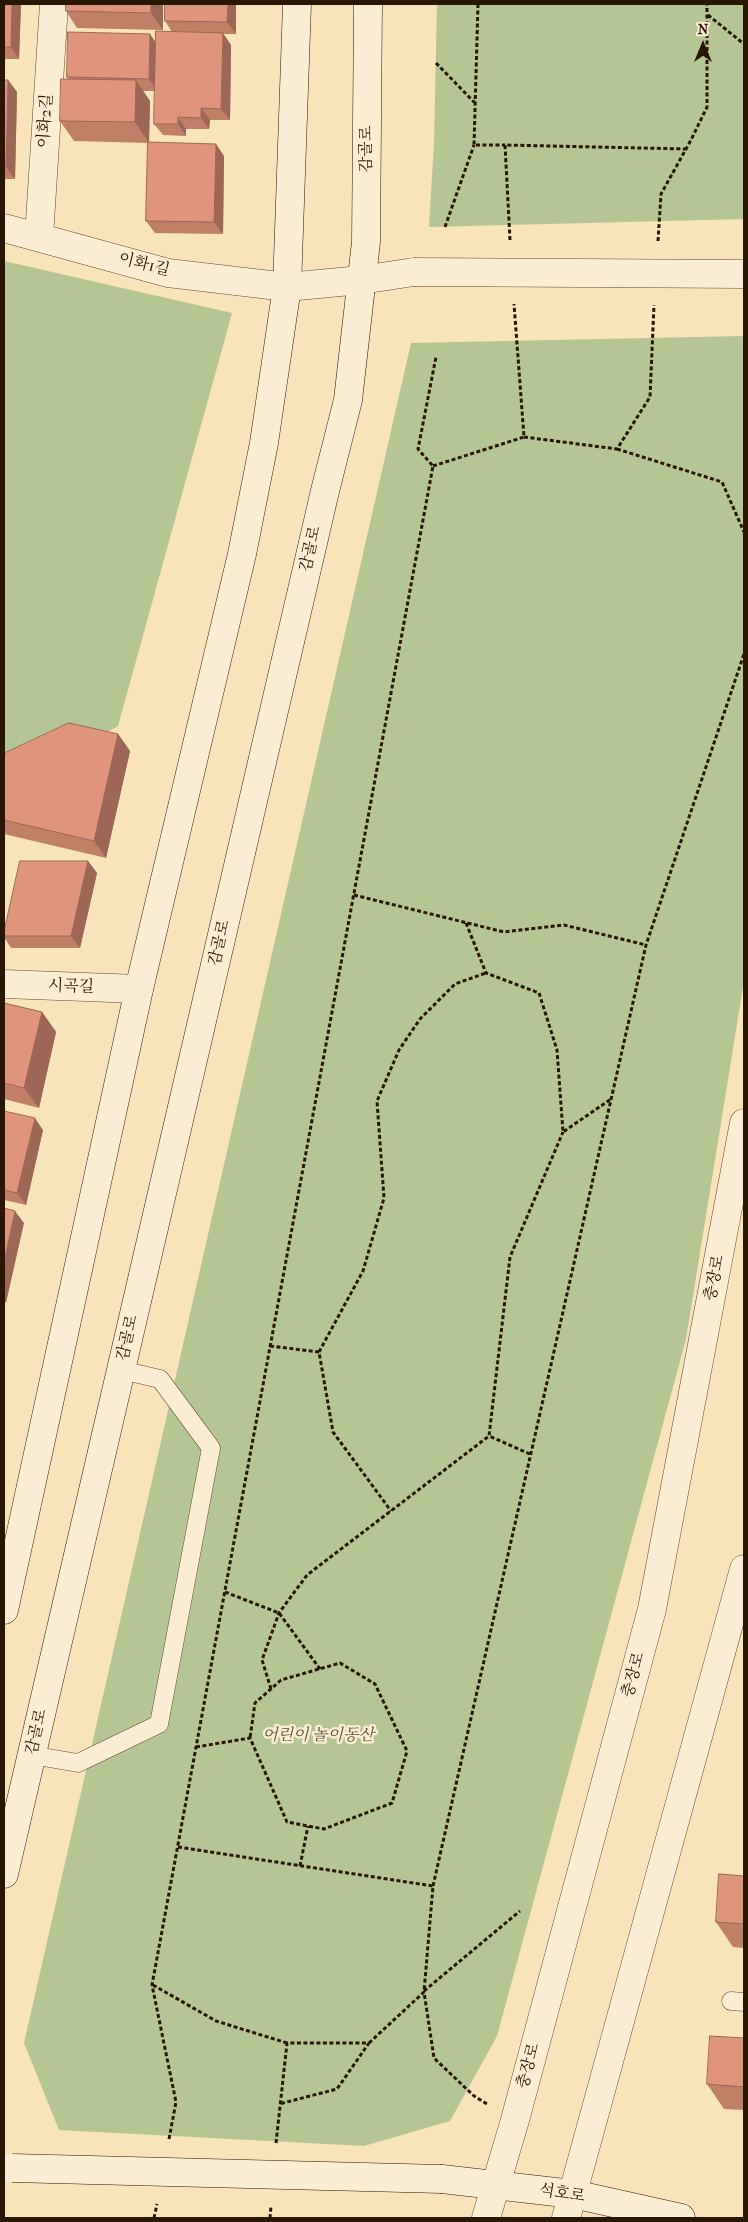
<!DOCTYPE html>
<meta charset="utf-8">
<style>
body{margin:0}
#map{position:relative;width:748px;height:2222px;overflow:hidden;background:#f9e3b8;font-family:"IM FELL French Canon",serif}
canvas{display:block}
.frame{position:absolute;inset:0;border:5px solid #291704;pointer-events:none}
.north{position:absolute;left:678px;top:20px;width:50px;height:50px;-webkit-text-stroke:4px #fbedd1;paint-order:stroke;rotate:0deg;font-size:14px;font-weight:700;line-height:20px;text-align:center;color:#291704}
.north::after{content:'';display:block;margin:auto;width:18px;height:22px;background:#291704;clip-path:polygon(50% 0,100% 100%,50% 72%,0 100%)}
</style>
<div id="map">
<canvas width="748" height="2222"></canvas>
<div class="frame"></div>
<div class="north">N</div>
</div>
<script>
const context = document.querySelector('canvas').getContext('2d');
context.lineJoin = 'round';
function fill(path, color) { context.fillStyle = color; context.fill(path, 'evenodd'); }
function strokePath(path, color, width, dash) { context.strokeStyle = color; context.lineWidth = width; context.lineCap = dash ? 'butt' : 'round'; context.setLineDash(dash || []); context.stroke(path); }
function write(font, color, halo, rows, align = 'center') {
  context.font = font + ' "IM FELL French Canon","Noto Serif KR",serif'; context.lineWidth = 5; context.setLineDash([]); context.textBaseline = 'middle'; context.strokeStyle = halo; context.fillStyle = color; for (const [text, x, y, turn = 0] of rows) {
    context.save(); context.translate(x, y); context.rotate((+turn || 0) * Math.PI / 180); context.textAlign = isNaN(turn) ? turn : align; if (halo) context.strokeText(text, 0, 0); context.fillText(text, 0, 0); context.restore();
  }
}
fill(new Path2D(`
 M437,4H744V219L429,227L434,143Z
 M4,261L232,313L118,726L4,791Z
 M744,336V981L686,1339L497,2036L450,2121L364,2146L59,2130L24,2043L411,343Z`), '#b6c594');
const service = new Path2D(`
 M31,1755L78,1763L159,1724L211,1448L160,1379L121,1370
 M731,2001L744,2002`);
const minor = new Path2D(`
 M4,228L168,273L287,287
 M39,237L54,4
 M4,984L139,989`);
const tertiary = new Path2D(`
 M287,287L361,280L414,272
 M486,2218L515,2120L652,1609L744,1123
 M566,2218L744,1569`);
const secondary = new Path2D(`
 M4,1610L139,989L242,554L264,443L287,287L297,4
 M4,1874L325,491L348,400L366,242L368,4
 M442,2179L573,2194L681,2218`);
strokePath(service, '#5d4a31', 19);
strokePath(minor, '#5d4a31', 29);
strokePath(tertiary, '#5d4a31', 29);
strokePath(secondary, '#291704', 29);
strokePath(new Path2D(`
 M478,4L474,145H505
 M708,15L744,44
 M436,63L475,103
 M445,227L474,145
 M510,240L505,145L686,149
 M658,241L661,194L691,140L707,107V4
 M524,437L617,449L650,397L654,305
 M617,449L722,482L744,532
 M433,466L524,437L514,304
 M354,895L504,932L564,925L646,945
 M466,923L486,973L539,993L557,1050L563,1132L611,1099
 M270,1346L319,1352L333,1432L391,1511
 M319,1352L363,1271L384,1198L377,1101L399,1050L420,1019L455,984L486,973
 M530,1454L489,1436L510,1257L563,1132
 M225,1592L279,1613L320,1669
 M271,1689L262,1660L279,1613L307,1575L489,1436
 M196,1747L250,1738L287,1822L324,1829L392,1803L407,1751L375,1684L340,1663L281,1680L255,1703L250,1738
 M178,1847L433,1886L424,1992
 M300,1866L308,1826
 M433,1886L646,945L744,654
 M153,1985L216,2021L287,2043
 M424,1991L520,1911
 M369,2043L424,1992L434,2058L474,2096L487,2104
 M169,2139L176,2102L152,1985L433,466L418,449L436,357
 M276,2143L287,2043H369L337,2089L279,2104
 M154,2218L157,2204
 M270,2218L271,2206`), '#291704', 3, [4, 2.5]);
strokePath(service, '#fbedd1', 18);
strokePath(minor, '#fbedd1', 28);
strokePath(tertiary, '#fbedd1', 28);
strokePath(secondary, '#fbedd1', 28);
const tertiaryBridge = new Path2D(`
 M414,272L744,274`);
const secondaryBridge = new Path2D(`
 M12,2168L442,2179`);
strokePath(tertiaryBridge, '#5d4a31', 29, []);
strokePath(secondaryBridge, '#291704', 29, []);
strokePath(tertiaryBridge, '#fbedd1', 28);
strokePath(secondaryBridge, '#fbedd1', 28);
fill(new Path2D(`
 M4,4H21L19,59H4Z
 M163,4V30L77,28L66,11Z
 M165,4H236V34H223L231,45L230,120H210L209,129H186V136L163,135L154,124L155,91H143L150,101L149,142L224,156L223,234L155,233L146,221L148,143L74,141L60,121L68,79L67,77L150,34L156,43L172,32L165,21Z
 M4,80H8L17,92L15,179H4Z
 M118,734L130,751L106,858L4,834V761Z
 M88,861L97,873L80,948H11L4,937V932Z
 M4,1003L42,1012L56,1032L39,1108L4,1099Z
 M4,1111L43,1130L26,1205L4,1200Z
 M744,1876V1948L733,1947L716,1922Z
 M744,2038V2110L724,2109L707,2084Z`), '#c08068');
fill(new Path2D(`
 M12,4H21L19,59L11,47Z
 M151,4H163V30L151,13Z
 M228,4H236V34L227,22Z
 M223,33L231,45L230,120L221,109Z
 M150,34L158,46L157,91L149,79Z
 M8,80L17,92L15,179L6,167Z
 M136,80L150,101L149,143L135,122Z
 M201,108L210,120L209,129L201,118Z
 M178,117L186,129V136L178,124Z
 M216,144L224,156L223,234L214,222Z
 M118,734L130,751L106,858L94,841Z
 M88,861L97,873L80,948L71,936Z
 M42,1012L56,1032L39,1108L24,1088Z
 M35,1118L43,1130L26,1205L17,1193Z
 M15,1211L24,1223L6,1303L4,1300V1262Z`), '#9c6855');
const building = new Path2D(`
 M4,4H12L11,47H4Z
 M66,4H151V13L66,11Z
 M165,4H228L227,22L165,21Z
 M156,31L223,33L221,109L201,108V118L178,117V124H154Z
 M68,32L150,34L149,79L67,77Z
 M61,79L136,80L135,122L60,121Z
 M4,80H8L6,167H4Z
 M148,142L216,144L214,222L146,221Z
 M69,723L118,734L94,841L4,820V761L5,753Z
 M20,861H88L71,936H4V932Z
 M4,1003L42,1012L24,1088L4,1083Z
 M4,1111L35,1118L17,1193L4,1190Z
 M4,1208L15,1211L4,1262Z
 M719,1874L744,1876V1924L716,1922Z
 M710,2036L744,2038V2087L707,2084Z`);
fill(building, '#df9579');
strokePath(building, '#9c6855', 1);
write('16px', '#291704', '#fbedd1', [
 ["이화2길",46,121,-86],
 ["감골로",367,149,-90],
 ["이화1길",144,265,14],
 ["감골로",311,549,-77],
 ["감골로",220,943,-77],
 ["시곡길",71,987,2],
 ["충장로",715,1278,-79],
 ["감골로",128,1338,-77],
 ["충장로",634,1675,-75],
 ["감골로",37,1732,-77],
 ["충장로",529,2066,-75],
 ["석호로",562,2194,9]
]);
write('italic 16px', '#5a5436', '#fbedd1', [
 ["어린이 놀이동산",318,1736]
]);
</script>
